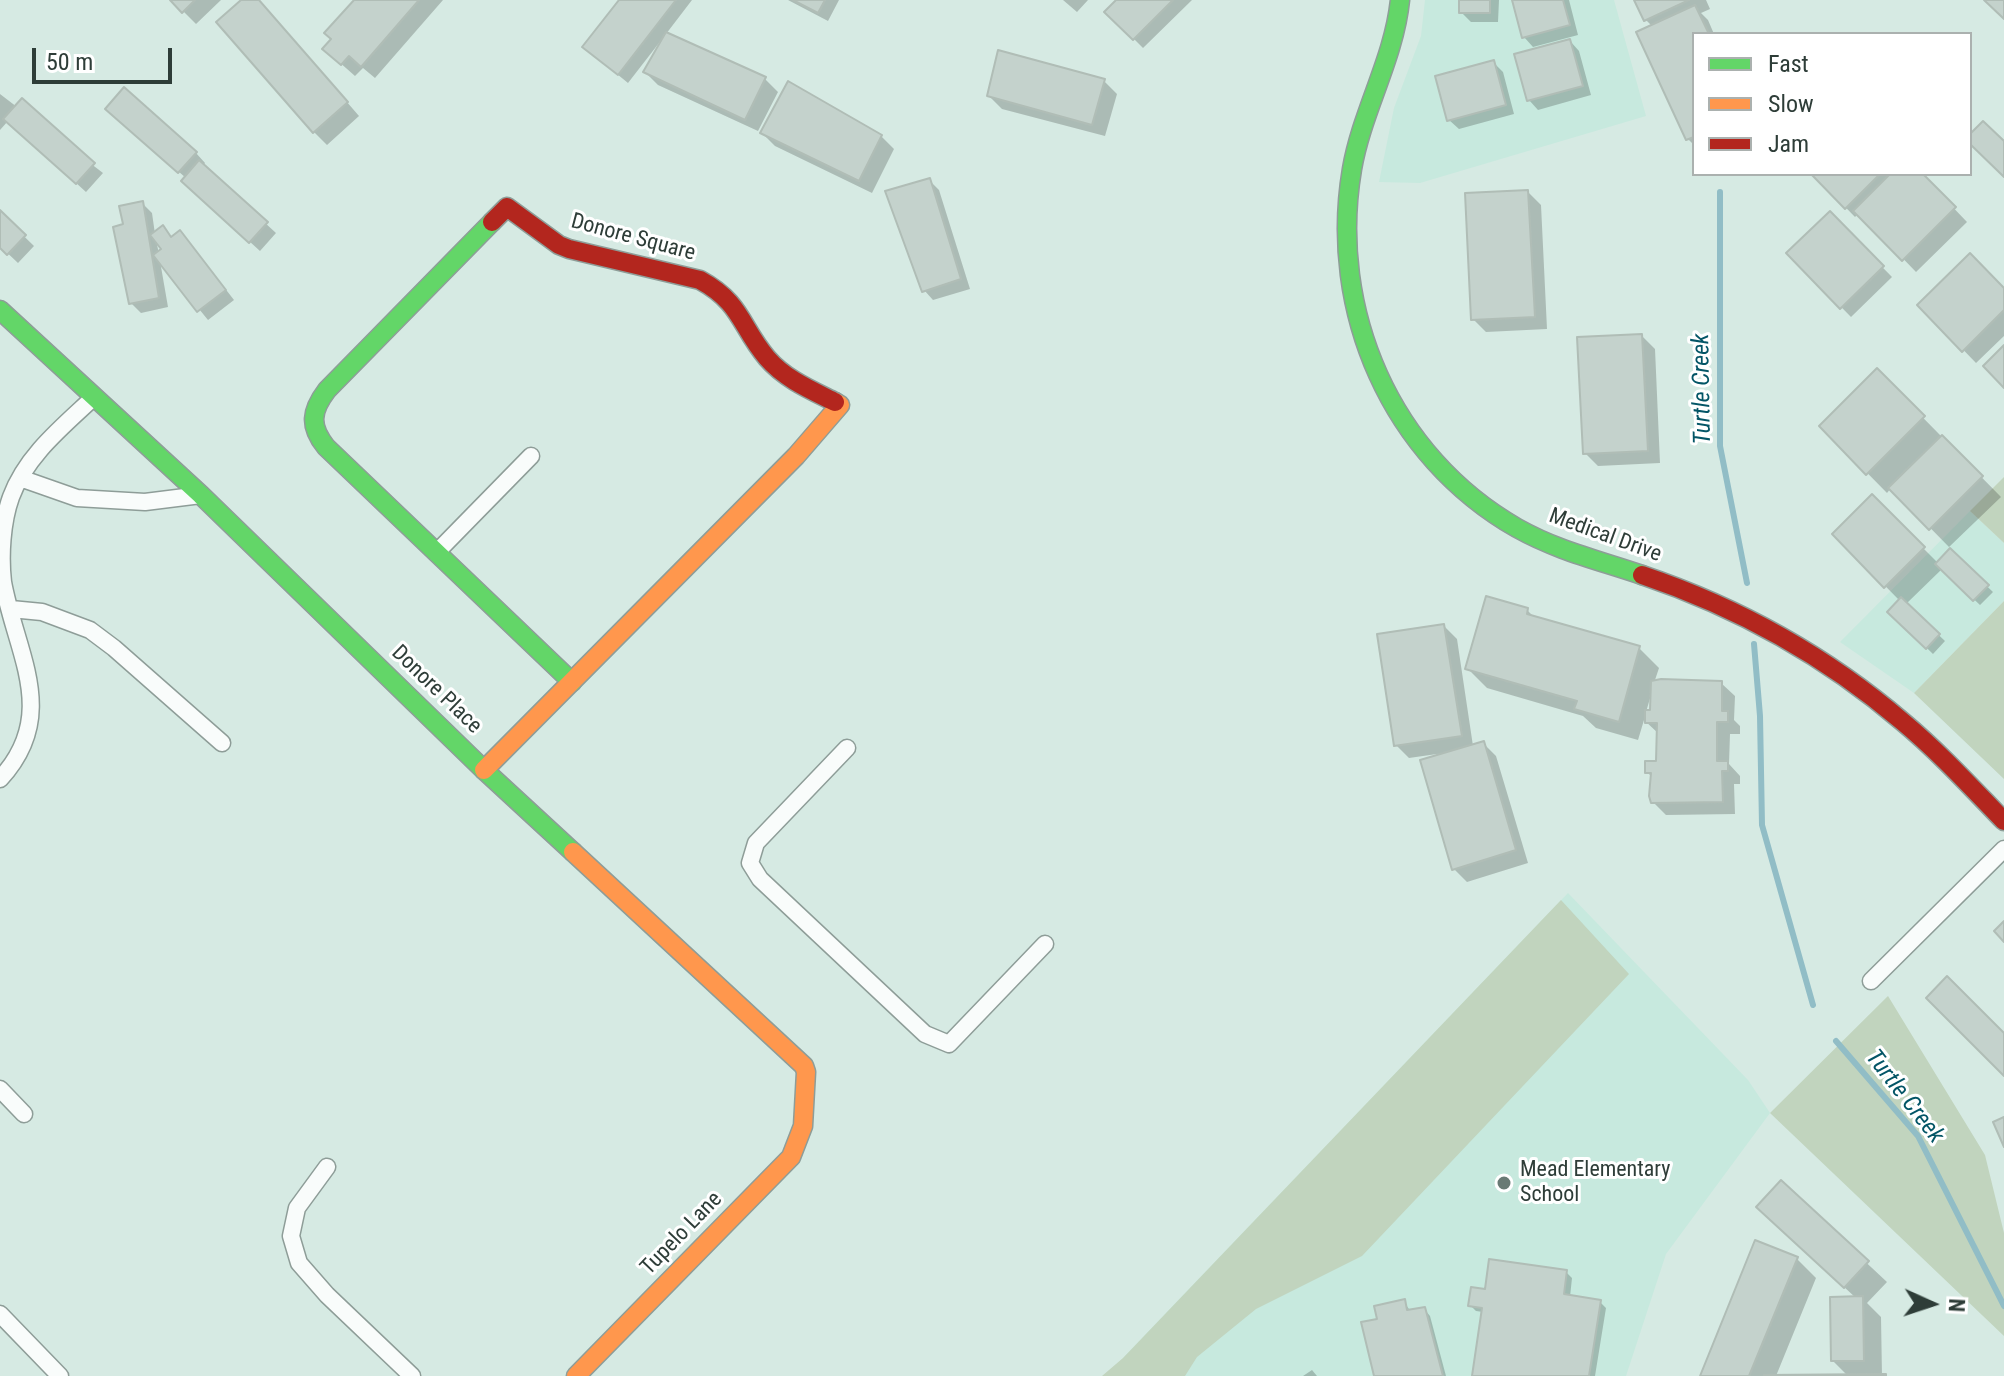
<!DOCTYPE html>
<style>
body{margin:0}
#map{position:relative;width:2004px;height:1376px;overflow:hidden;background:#d6eae3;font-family:"Roboto Condensed",sans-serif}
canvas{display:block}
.legend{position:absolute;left:1692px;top:32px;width:280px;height:144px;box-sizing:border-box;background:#fff;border:2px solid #abb1af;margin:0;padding:10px 14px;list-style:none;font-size:24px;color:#2e3d38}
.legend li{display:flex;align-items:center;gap:16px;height:40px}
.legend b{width:40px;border:2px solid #abb1af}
.north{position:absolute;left:1892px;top:1264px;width:80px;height:80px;-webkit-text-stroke:6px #fff;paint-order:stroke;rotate:93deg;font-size:22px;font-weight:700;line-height:32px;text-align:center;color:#2e3d38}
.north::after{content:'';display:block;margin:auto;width:28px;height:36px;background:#2e3d38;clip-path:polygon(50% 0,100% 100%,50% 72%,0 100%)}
.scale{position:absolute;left:32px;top:48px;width:140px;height:36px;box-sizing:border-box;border:4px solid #2e3d38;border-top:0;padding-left:10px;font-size:24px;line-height:28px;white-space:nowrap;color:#2e3d38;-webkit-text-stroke:6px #fff;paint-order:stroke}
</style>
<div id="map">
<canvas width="2004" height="1376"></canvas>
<ul class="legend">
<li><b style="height:10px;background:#63d668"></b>Fast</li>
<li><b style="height:10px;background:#ff974d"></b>Slow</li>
<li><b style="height:10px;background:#b3261e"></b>Jam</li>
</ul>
<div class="north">N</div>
<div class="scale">50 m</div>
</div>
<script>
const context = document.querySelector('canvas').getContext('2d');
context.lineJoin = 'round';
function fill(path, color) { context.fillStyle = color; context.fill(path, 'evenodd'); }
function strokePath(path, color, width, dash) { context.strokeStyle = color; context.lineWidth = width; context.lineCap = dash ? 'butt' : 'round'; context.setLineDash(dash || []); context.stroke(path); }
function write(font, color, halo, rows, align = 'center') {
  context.font = font + ' "Roboto Condensed",sans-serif'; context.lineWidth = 6; context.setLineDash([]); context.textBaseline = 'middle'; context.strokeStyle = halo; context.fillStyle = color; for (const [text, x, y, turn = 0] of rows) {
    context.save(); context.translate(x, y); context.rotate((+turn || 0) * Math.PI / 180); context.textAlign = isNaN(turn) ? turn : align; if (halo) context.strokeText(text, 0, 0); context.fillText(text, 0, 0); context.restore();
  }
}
fill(new Path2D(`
 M1425,0H1614L1646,116L1420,183L1379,182L1394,108L1421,36Z
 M1970,511L2004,543V601L1914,693L1840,642Z
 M1568,893L1748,1080L1770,1113L1666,1254L1626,1376H1120L1123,1358Z`), '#c7e9de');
fill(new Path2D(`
 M2004,477V543L1970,511Z
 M2004,601V779L1914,693Z
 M1561,900L1629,974L1362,1256L1256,1309L1197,1357L1185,1376H1102L1123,1358Z
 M1888,996L1985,1155L2004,1233V1336L1770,1113Z`), '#c1d4be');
fill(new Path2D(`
 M172,0H221L196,24Z
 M244,0H258L264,6L359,116L327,145L314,132Z
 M356,0H443L375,78L363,68L355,76L338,61Z
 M621,0H692L666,34L765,79L778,92L758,131L658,85L645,72L661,44L659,43L628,83L595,56Z
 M788,0H839L828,21Z
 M1063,0H1088L1077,12Z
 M1119,0H1192L1143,48L1107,12Z
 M1458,0H1499L1498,22H1471L1461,12V3Z
 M1514,0H1569L1578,35L1533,47L1524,37Z
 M1637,0H1706L1710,9L1701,13L1708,20L1714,34H1694V145L1688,139L1653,27L1646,20Z
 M1570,41L1579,51L1591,95L1538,110L1529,100Z
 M1493,62L1503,72L1514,114L1459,129L1449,120Z
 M1104,81L1117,94L1105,136L1002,109L989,96Z
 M124,90L196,153L205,163L203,166L276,233L260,251L193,190L186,178L117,118Z
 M0,94L103,173L86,192L8,121L0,130Z
 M762,133L881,136L894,149L872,193L775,146Z
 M1813,174H1888L1891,177L1893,174H1921L1967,222L1916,272L1859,213L1855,217Z
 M929,180L939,190L970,289L933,300L924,290Z
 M1528,192L1541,205L1547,329L1486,332L1473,319Z
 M142,203L152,213L155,234L163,228L173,238L189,242L234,300L208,320L160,261L168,307L141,313L131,303ZM156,240L164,250L159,254Z
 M0,213L34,246L18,263L0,246Z
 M1830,214L1892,277L1851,317L1789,254Z
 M2004,291V336L1976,363L1920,305Z
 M1642,336L1655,349L1660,463L1598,466L1585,453Z
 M1877,371L2001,497L1949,547L1891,488L1887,493L1821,426Z
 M1872,497L1938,563L1950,551L1993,592L1980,605L1942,569L1906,604L1945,641L1933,654L1890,612L1900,601L1834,534Z
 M1527,610L1536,619L1639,648L1659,668L1654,683H1721L1735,696L1734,720L1740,726V734H1730L1729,764L1740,776V784H1734L1735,814L1666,815L1653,802V778L1647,772L1658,763L1659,734L1644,720L1638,740L1596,728L1583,716L1487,688L1467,668ZM1651,695L1652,712H1646Z
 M1444,626L1457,639L1473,746L1483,743L1496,756L1528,863L1467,882L1454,869L1437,754L1409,758L1396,745Z
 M1781,1183L1887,1282L1867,1303L1881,1317L1882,1376H1848L1833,1361L1856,1298L1778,1226Z
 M1797,1259L1816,1278L1776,1376H1702Z
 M1566,1272L1572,1278L1570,1297L1600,1302L1606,1308L1595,1376H1474L1483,1312L1476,1311L1470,1305L1487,1291Z
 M1404,1302L1411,1312L1424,1309L1430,1316L1446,1376H1376L1380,1320Z
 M1312,1370L1317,1376H1303Z`), '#0003');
strokePath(new Path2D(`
 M1720,192V446L1747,583
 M1754,644L1760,716L1762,825L1813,1005
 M1836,1041L1918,1136L2004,1306`), '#91bdc6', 6);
const building = new Path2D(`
 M170,0H195L182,13Z
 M241,0H259L348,102L313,133L216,22Z
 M354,0H419L361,67L349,56L341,65L322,49L331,39L324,33Z
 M619,0H676L618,75L582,47Z
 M793,0H825L818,13Z
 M1116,0H1173L1133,40L1104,12Z
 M1459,0H1490V13H1459Z
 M1512,0H1563L1570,25L1522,38Z
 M1634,0H1689L1644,21Z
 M1984,0H2004V19Z
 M1695,5L1709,34H1694V137L1686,140L1636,32Z
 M666,32L766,77L745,120L643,72Z
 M1570,39L1583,86L1527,101L1514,54Z
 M998,50L1105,79L1092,125L987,96Z
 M1494,60L1506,105L1447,121L1435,76Z
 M788,81L882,135L859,181L760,133Z
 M124,87L197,152L178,173L105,109Z
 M22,98L95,163L76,184L3,119Z
 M1983,121L2004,141V177L1970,144V134Z
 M199,160L268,222L249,243L181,181Z
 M1811,174H1880L1845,209Z
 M1890,174H1923L1956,207L1902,261L1853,211Z
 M930,178L961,279L922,292L885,191Z
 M1528,190L1535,317L1471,320L1465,193Z
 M143,201L159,298L129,304L113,227L123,224L119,206Z
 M0,210L26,235L7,255L0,248Z
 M1830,211L1884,266L1840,309L1786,253Z
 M163,225L171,237L180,230L226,290L197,312L153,255L161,249L150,235Z
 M1970,253L2004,288V310L1962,352L1917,305Z
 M1642,334L1648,451L1583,454L1577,337Z
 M2004,345V388L1983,366Z
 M1877,368L1925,416L1866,475L1819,426Z
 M1942,435L1983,476L1929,530L1888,488Z
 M1872,494L1925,547L1884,588L1832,534Z
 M1950,548L1989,585L1973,601L1935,564Z
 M1486,596L1528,608L1527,614L1640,646L1619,722L1574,709L1577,701L1465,669Z
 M1901,597L1940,634L1926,649L1887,612Z
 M1444,624L1462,736L1394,746L1377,634Z
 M1661,679L1722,681V711H1728V722H1717V761H1728V771H1722L1723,802L1651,803L1649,796L1651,773H1645V761H1656L1657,723H1645V710H1650L1651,681Z
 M1484,741L1516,850L1452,870L1420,760Z
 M2004,921V942L1994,931Z
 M1947,976L2004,1033V1076L1926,998Z
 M2004,1117V1147L1993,1122Z
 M1781,1180L1869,1261L1844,1288L1756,1207Z
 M1755,1240L1798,1257L1749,1376H1700Z
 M1489,1259L1567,1270L1564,1294L1601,1300L1589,1376H1472L1482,1308L1468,1306L1471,1287L1485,1289Z
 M1863,1296L1864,1361H1831L1830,1297Z
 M1405,1299L1407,1310L1425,1307L1443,1376H1374L1361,1322L1377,1319L1374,1306Z
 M1886,1374V1376H1764V1375Z`);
fill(building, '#c4d2cc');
strokePath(building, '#b0bdb6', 2);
const street = new Path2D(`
 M20,478L77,498L145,502L201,495
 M436,553L531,456
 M11,609L42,612L90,630L114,648L222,743
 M847,748L756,843L750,863L760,879L925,1034L949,1044L1045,944
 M0,779C60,714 16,654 3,582C0,556 2,522 11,497C26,456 62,427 93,398
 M1871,981L2004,849
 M0,1089L24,1114
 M327,1167L297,1208L291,1236L299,1263L327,1295L412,1376
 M0,1314L60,1376`);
const fast = new Path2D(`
 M1400,0C1394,59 1362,111 1352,169C1328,311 1391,456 1517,528C1558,551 1598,560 1642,575
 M492,222L327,390C311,411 309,426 326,447L572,682
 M0,310L201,495L484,770L573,852`);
const slow = new Path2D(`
 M484,770L796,456L840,405L835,402
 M573,852L804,1066L806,1072L803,1126L791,1157L576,1376`);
const jam = new Path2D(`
 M492,222L507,207L559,245L569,249L700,280C742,303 740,326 767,358C785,379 811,390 835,402
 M1642,575C1737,607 1827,657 1903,722C1939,752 1971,787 2004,821`);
strokePath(street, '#8e9d98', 19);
strokePath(fast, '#8e9d98', 21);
strokePath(slow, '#8e9d98', 21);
strokePath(jam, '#8e9d98', 21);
strokePath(street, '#f9fcfb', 16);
strokePath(fast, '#63d668', 18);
strokePath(slow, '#ff974d', 18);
strokePath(jam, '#b3261e', 18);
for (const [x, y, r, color] of [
 [1504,1183,8,"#697a74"]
]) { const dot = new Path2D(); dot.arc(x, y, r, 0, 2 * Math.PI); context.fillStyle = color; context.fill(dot); strokePath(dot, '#fff', 3); }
write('22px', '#2e3d38', '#fff', [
 ["Donore Square",633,238,15],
 ["Medical Drive",1605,536,20],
 ["Donore Place",436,690,44],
 ["Tupelo Lane",682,1234,-46]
]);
write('22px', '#2e3d38', '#fff', [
 ["Mead Elementary",1520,1170],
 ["School",1520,1195]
], 'left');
write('italic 24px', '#035566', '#fff', [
 ["Turtle Creek",1703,389,-91],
 ["Turtle Creek",1904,1097,52]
]);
</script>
